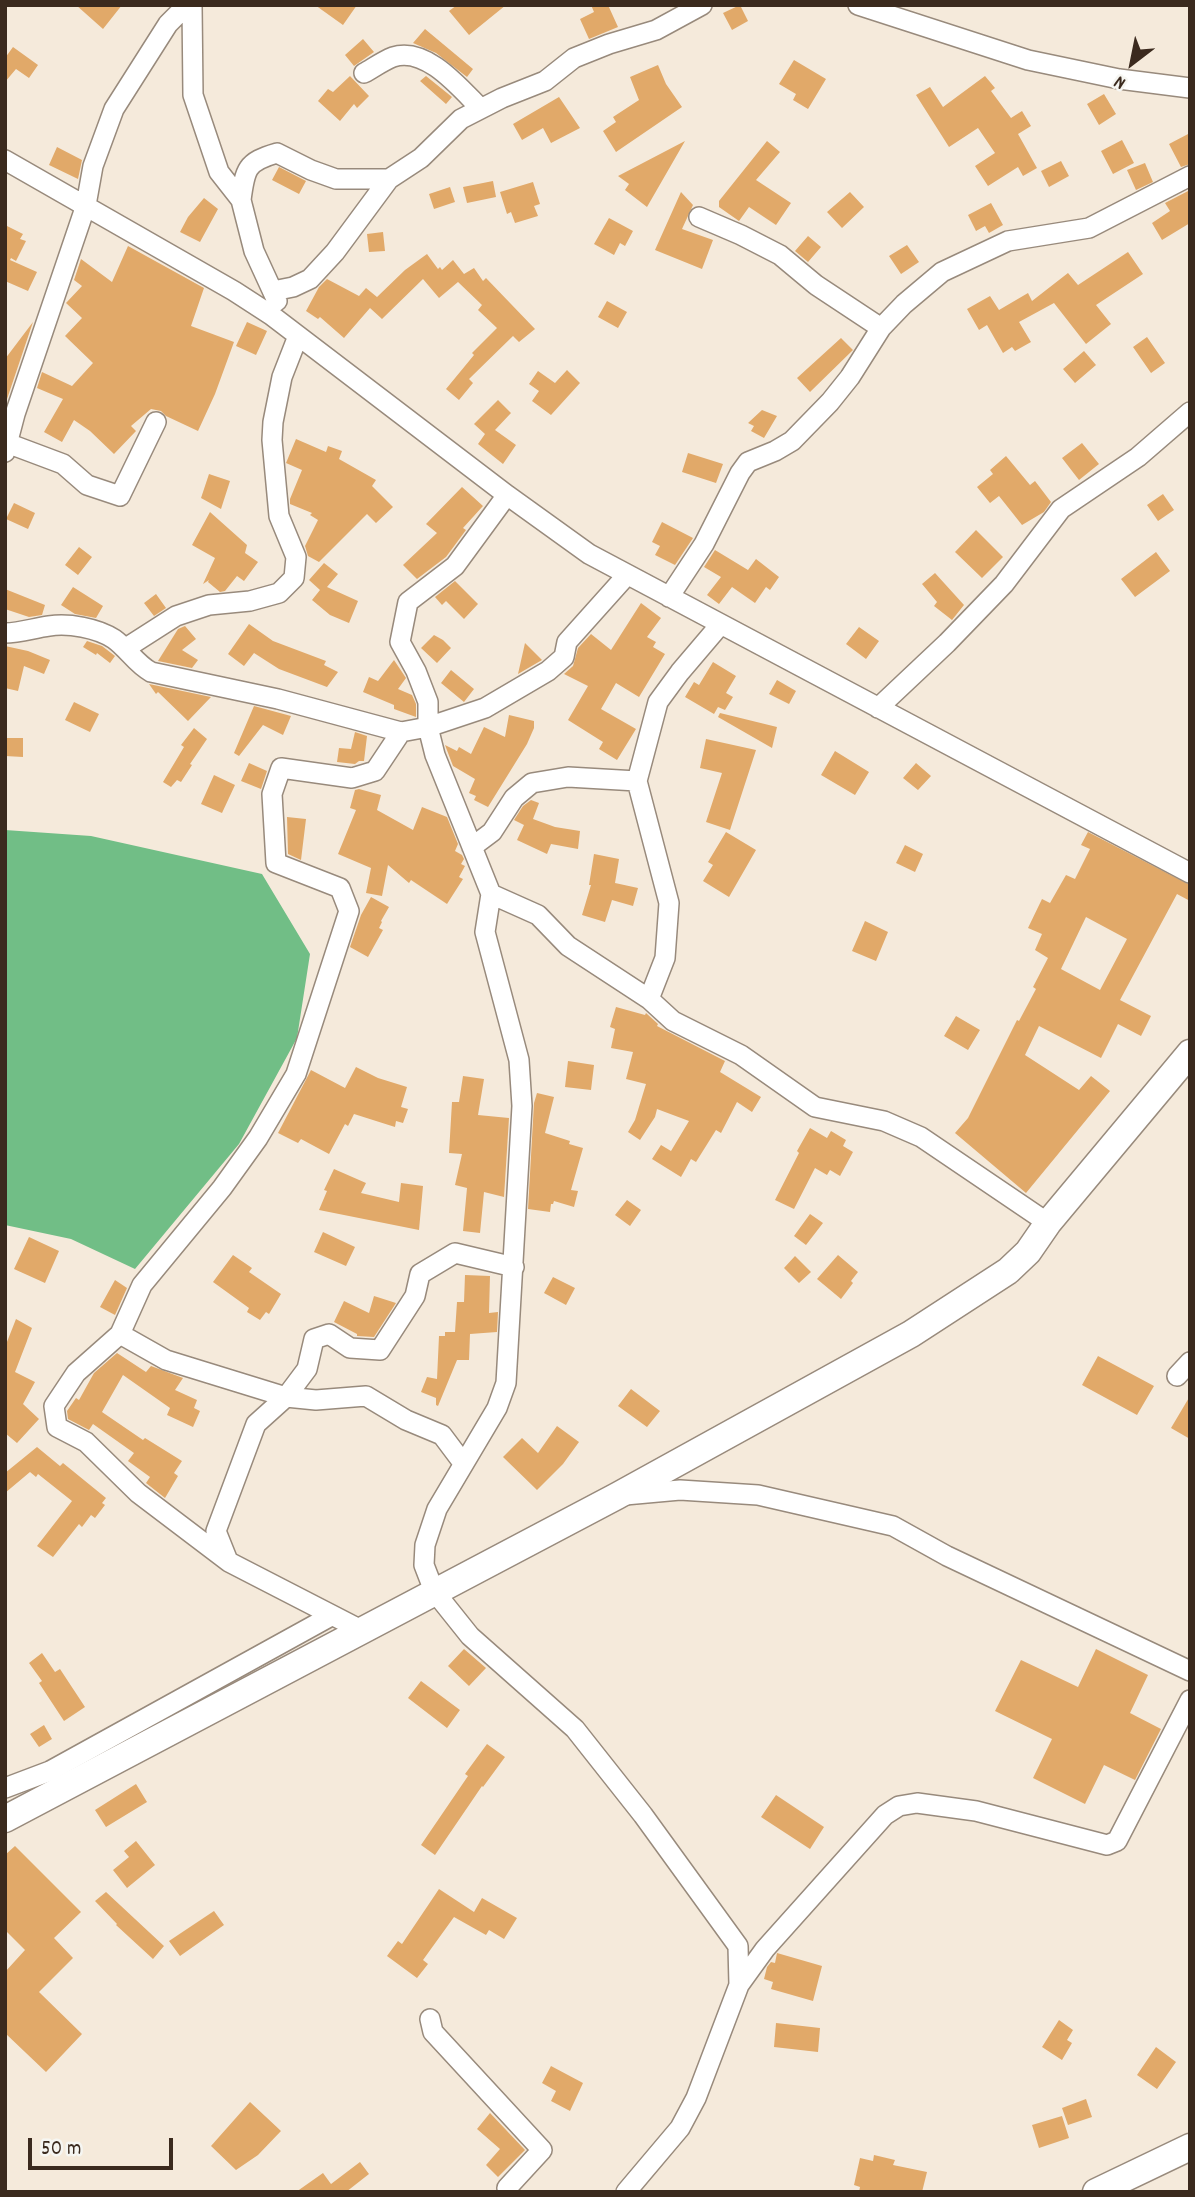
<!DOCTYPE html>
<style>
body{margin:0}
#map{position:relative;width:1195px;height:2197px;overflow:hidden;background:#f5eadb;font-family:Dekko,sans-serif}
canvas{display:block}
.frame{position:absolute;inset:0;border:7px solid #3b2a1e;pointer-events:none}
.north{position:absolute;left:1097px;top:28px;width:70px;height:70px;-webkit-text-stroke:5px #f6f6f2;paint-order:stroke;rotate:212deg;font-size:19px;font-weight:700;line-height:28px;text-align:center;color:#3b2a1e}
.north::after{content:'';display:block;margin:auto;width:24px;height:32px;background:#3b2a1e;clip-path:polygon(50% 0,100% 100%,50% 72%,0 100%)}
.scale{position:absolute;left:28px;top:2138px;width:145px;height:32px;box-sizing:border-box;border:4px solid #3b2a1e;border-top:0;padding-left:9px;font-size:21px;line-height:24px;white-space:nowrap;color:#3b2a1e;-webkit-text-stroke:5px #f6f6f2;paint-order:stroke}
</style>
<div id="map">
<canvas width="1195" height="2197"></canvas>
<div class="frame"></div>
<div class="north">N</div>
<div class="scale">50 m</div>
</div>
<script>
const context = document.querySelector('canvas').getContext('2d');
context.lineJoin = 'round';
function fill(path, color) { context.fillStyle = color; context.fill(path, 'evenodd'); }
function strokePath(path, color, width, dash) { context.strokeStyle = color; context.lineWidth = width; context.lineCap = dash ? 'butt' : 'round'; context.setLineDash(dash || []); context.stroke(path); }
fill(new Path2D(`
 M5,830L91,836L262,874L310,954L297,1038L239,1144L135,1269L71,1239L5,1225Z`), '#71be86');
fill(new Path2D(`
 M76,5H122L103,29Z
 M315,5H357L343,25Z
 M457,5H506L469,35L449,11Z
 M591,5H608L618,27L589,39L580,19L594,12Z
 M740,5L748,21L732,30L723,13Z
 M425,29L473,69L467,77L436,53L413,43Z
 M363,39L374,52L354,66L345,55Z
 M13,47L38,65L29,78L16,69L5,82V58Z
 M794,60L826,79L808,109L793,100L796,94L779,84Z
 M658,65L666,84L682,107L616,152L603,131L616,122L613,117L639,100L630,77Z
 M350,76L369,96L357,108L354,104L340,121L318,101L328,89L333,92Z
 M426,76L452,97L446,104L420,81Z
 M985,76L995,88L991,91L1011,118L1022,111L1031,126L1018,134L1037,168L1023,176L1018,167L988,186L975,166L995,153L978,128L949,147L916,95L930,87L943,107Z
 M1104,94L1116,114L1099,125L1087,104Z
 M559,97L580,128L551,143L543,128L522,140L513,124Z
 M1190,133V164L1181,167L1169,144Z
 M1122,140L1134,163L1113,174L1101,151Z
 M685,141L647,207L625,190L629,184L618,176Z
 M767,141L780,152L756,180L791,203L776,225L749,207L739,221L719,207V201Z
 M57,147L82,160L78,179L49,165Z
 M1061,161L1069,176L1049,187L1041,171Z
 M1145,163L1153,182L1136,190L1127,170Z
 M279,167L306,181L299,194L272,180Z
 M493,181L496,197L467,203L463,187Z
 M533,182L540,204L534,206L538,216L515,223L511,212L507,214L500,192Z
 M450,187L455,202L434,209L429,194Z
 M1190,190V223L1162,240L1152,223L1170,211L1165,203Z
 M681,192L693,205L682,229L713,240L702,269L655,250Z
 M850,192L864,207L842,228L827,212Z
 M204,198L218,209L200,242L180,232L188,217Z
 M991,203L1003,225L989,233L985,226L976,231L968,215Z
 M609,218L633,231L625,246L620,243L614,255L594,244Z
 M5,225L23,234L20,239L26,241L16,261L11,258L10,260L37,272L28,291L5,281Z
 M383,232L385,251L369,252L367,234Z
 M808,236L821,247L808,262L795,251Z
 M907,245L919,262L901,274L889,256Z
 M128,246L204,288L191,326L234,342L215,394L198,431L166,416L161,411L151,409L131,426L136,431L114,454L90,431L74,420L62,442L44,432L63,399L37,388L42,372L72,386L93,363L65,336L82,318L66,303L82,286L74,280L81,259L112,282Z
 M1128,252L1143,274L1096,305L1111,324L1086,344L1054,303L1019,322L1031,342L1015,351L1012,347L1003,353L987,325L979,330L967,309L990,296L999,310L1028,293L1032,301L1068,273L1078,285Z
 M427,254L438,269L440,267L442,270L453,260L464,274L474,268L483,281L486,278L535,329L519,342L513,336L469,379L473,383L459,400L446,389L474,355L472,353L497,328L478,310L482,305L458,282L439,298L423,279L382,319L370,308L344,338L320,317L318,319L306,311L319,287L327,279L359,296L366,288L377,297L405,270Z
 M607,301L627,312L618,328L598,317Z
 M33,322L5,405V359Z
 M247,322L267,331L256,355L236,346Z
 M1147,337L1165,363L1151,373L1133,347Z
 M841,338L853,350L810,392L797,378Z
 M1084,351L1096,365L1075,383L1063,369Z
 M567,370L580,383L551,415L532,401L539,391L529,384L538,371L555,383Z
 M498,400L511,413L495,430L516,445L503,464L478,444L485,434L474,424Z
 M762,410L777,416L764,438L751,431L754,426L748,423Z
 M296,439L326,452L328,446L342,451L339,459L376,480L372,486L393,507L376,523L367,514L319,562L308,556L305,546L318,520L310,515L312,513L290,504V499L302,470L286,463Z
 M1082,443L1099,464L1079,480L1062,458Z
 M688,453L723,464L716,483L682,472Z
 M1006,456L1030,485L1035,481L1051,502L1044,512L1022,525L999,496L990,503L977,487L993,474L990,470Z
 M209,474L230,481L221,509L201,498Z
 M462,487L483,506L463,528L466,530L446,557L417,579L403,565L437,533L426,524Z
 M1163,494L1174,510L1158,521L1147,505Z
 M14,503L35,513L28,529L6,519Z
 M210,512L247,545L245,553L258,562L244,581L237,576L225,591L220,592L208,582L209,580L203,584L215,558L192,545Z
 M662,522L693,538L675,565L655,555L660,546L652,542Z
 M976,530L1003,557L982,578L955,552Z
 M79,547L92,557L78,575L65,565Z
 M715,550L748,570L756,559L779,577L770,590L766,587L755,603L732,587L719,604L707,595L721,577L704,567Z
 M1156,552L1170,571L1135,597L1121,579Z
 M324,563L338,574L327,587L358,601L349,623L330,615L312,600L320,590L309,580Z
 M935,573L964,605L952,620L934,606L937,602L922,584Z
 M455,581L478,604L464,619L446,601L442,605L435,597Z
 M73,587L103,606L96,618L75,614L61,605Z
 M5,589L45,605L42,615L29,617L5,609Z
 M156,594L166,608L154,616L144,603Z
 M641,603L661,618L647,637L656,642L653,647L665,654L639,697L616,683L601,709L636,729L617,760L599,749L603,742L568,720L588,686L564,674L573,666L578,648L591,634L611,650Z
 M249,624L273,641L326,661L324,665L338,672L327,687L279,669L254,653L244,666L228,654Z
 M185,626L196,639L182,650L198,660L192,668L158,661L178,629Z
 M859,627L879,641L866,659L846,644Z
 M434,635L443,640L451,648L437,663L421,648Z
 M87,641L102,646L115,656L110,663L97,653L96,655L83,647Z
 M525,643L542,660L518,674Z
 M5,646L28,651L50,660L44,674L24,666L18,691L5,688Z
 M394,660L406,678L398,689L412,695L416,704V717L394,709V705L363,692L369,677L378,681Z
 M713,662L736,676L726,693L733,697L725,710L718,707L714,714L685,697L694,682L699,685Z
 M451,670L474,689L464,702L441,683Z
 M777,680L796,691L789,704L769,694Z
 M149,684L211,697L188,721L158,692L156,694Z
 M74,702L99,714L90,732L65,720Z
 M254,706L291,716L283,735L263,725L239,756L234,753Z
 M720,713L777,727L772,748L718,717Z
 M509,715L534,721V728L527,744L488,807L474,800L476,796L469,793L475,779L453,766L445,745L457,751L459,747L471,754L484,727L505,737Z
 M194,728L207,739L190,764L192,765L181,782L177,780L171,787L163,782L184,747L181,745Z
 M355,732L367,736L364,761H359L355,764L337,762L339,748L351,749Z
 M5,738H23V757L5,756Z
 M706,739L756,750L730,830L706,822L722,773L700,768Z
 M835,751L869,772L855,795L821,775Z
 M249,763L267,771L261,789L241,781Z
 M916,763L931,776L918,790L903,778Z
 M214,775L235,785L222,813L201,804Z
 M359,789L381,795L377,810L413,830L422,807L447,817L458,844L455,851L462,855L464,859L461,864L465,866L459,877L463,879L447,904L411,880L409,883L388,865L382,896L366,893L371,868L338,854L356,810L350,808L355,790Z
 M531,800L539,803L533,819L555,827L580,831L578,849L551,844L547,854L517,840L524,825L514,820L523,806Z
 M287,817L306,819L301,860L288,854Z
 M726,832L756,850L729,897L703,881L713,865L708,862Z
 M1088,832L1190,885V901L1177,894L1120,1000L1151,1016L1141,1036L1118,1024L1101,1058L1039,1026L1025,1055L1079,1090L1091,1076L1110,1091L1026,1193L955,1133L968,1118L1017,1020L1019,1021L1036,989L1033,987L1048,958L1035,950L1042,934L1028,928L1042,899L1050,903L1066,875L1075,879L1090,849L1081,845ZM1086,917L1127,939L1100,990L1061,969Z
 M905,845L923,854L915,872L896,863Z
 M594,854L619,859L615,883L638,888L633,906L612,900L605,922L582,915L591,885H589Z
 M371,897L389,907L381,921L382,922L379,928L383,930L368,957L350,947L361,915Z
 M865,921L888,932L876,961L852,951Z
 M616,1007L645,1015L646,1013L658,1024L657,1026L725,1061L720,1072L761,1097L752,1112L737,1102L721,1133L716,1130L696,1162L691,1159L681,1177L652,1159L661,1145L671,1151L689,1121L657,1109L655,1117L640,1140L628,1132L635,1120L646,1084L626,1079L633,1052L611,1048L615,1029L610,1027Z
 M956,1016L980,1030L968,1050L944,1036Z
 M568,1061L594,1065L591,1090L565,1087Z
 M356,1067L378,1078L407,1087L401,1107L408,1109L403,1123L396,1121L395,1127L354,1114L348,1126L345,1124L329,1154L301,1139L298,1143L278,1133L311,1070L345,1088Z
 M463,1076L484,1079L478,1115L509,1118L504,1197L484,1192L480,1233L463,1231L467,1188L455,1185L462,1154L449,1153L452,1102H459Z
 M537,1093L554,1097L545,1133L570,1141L569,1144L583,1148L571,1190L578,1191L574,1207L554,1201L553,1204H551L550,1212L528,1209L534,1103Z
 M810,1128L827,1138L831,1131L846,1140L843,1146L853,1152L840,1176L830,1170L827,1175L815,1168L794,1209L775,1200L799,1153L797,1151Z
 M334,1169L366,1183L361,1193L399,1202L401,1183L423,1186L419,1230L319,1210L327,1191L324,1190Z
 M627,1200L641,1210L630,1226L615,1215Z
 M810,1214L823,1223L806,1245L794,1236Z
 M323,1232L355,1247L346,1266L314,1252Z
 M29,1237L59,1251L45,1283L14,1269Z
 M233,1255L252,1268L249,1272L281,1294L269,1314L266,1312L260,1320L247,1312L249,1308L213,1282Z
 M838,1255L858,1272L851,1281L853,1283L841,1299L817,1279Z
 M795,1256L811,1272L799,1283L784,1268Z
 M465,1275L490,1276L489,1313L498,1312L497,1332L470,1334L469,1360H457L438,1406L436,1405V1398L421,1392L427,1377L437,1379L439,1336H445V1332H455L457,1302H464Z
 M553,1277L575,1288L566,1305L544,1293Z
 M115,1280L127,1288L115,1315L100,1307Z
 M374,1296L396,1303L374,1337L357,1336V1334L334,1322L344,1301L369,1313Z
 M16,1319L32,1328L15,1372L35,1382L23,1404L39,1419L17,1443L5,1433V1347Z
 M117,1353L146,1372L151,1366L183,1378L175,1390L197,1400L194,1408L200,1411L193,1427L167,1415L170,1408L123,1375L102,1412L143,1440L145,1438L182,1461L174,1473L178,1476L165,1498L146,1483L150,1477L128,1461L134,1453L93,1424L89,1430L68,1419L67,1411L76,1398L79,1400L94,1373Z
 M1098,1356L1154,1386L1137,1415L1082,1385Z
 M631,1389L660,1411L647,1427L618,1406Z
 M1190,1396V1439L1171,1428Z
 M557,1426L579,1442L563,1464L537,1490L503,1457L522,1438L538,1453Z
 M37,1447L60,1466L63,1463L106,1498L102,1503L105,1505L95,1518L91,1515L82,1527L79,1524L53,1557L37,1546L72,1501L38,1474L36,1477L30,1472L5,1493V1473Z
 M464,1649L486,1668L469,1686L448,1666Z
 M1096,1649L1148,1675L1130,1713L1161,1729L1135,1780L1104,1765L1085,1804L1033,1778L1052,1739L995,1711L1021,1660L1078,1687Z
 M42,1653L55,1672L60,1669L85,1707L64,1721L39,1683L42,1681L29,1663Z
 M421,1681L460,1710L447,1728L408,1698Z
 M44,1725L52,1739L39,1747L30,1734Z
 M487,1744L505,1757L483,1787L482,1786L435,1855L421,1845L468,1776L465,1774Z
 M136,1784L147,1802L106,1827L95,1810Z
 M776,1795L824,1827L810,1849L761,1817Z
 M136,1841L155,1865L127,1888L113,1870L129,1857L124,1851Z
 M15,1846L81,1912L54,1938L73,1958L39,1992L82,2034L46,2072L5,2033V1972L25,1950L5,1930V1855Z
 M439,1889L474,1912L482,1898L517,1918L504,1939L489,1930L486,1935L454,1917L423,1960L428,1964L417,1978L387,1956L398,1941L402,1944Z
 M106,1892L164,1946L153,1959L116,1925L117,1924L95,1901Z
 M214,1911L224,1925L180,1956L169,1941Z
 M777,1953L822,1966L813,2001L771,1989L773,1982L764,1979L767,1967L771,1962L775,1963Z
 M1059,2020L1073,2030L1067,2040L1072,2043L1062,2060L1042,2047Z
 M776,2023L820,2028L818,2052L774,2047Z
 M1156,2047L1176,2062L1157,2089L1137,2075Z
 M551,2066L583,2083L570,2111L551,2101L556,2091L542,2083Z
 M1086,2099L1092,2117L1068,2125L1062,2108Z
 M250,2102L281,2131L258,2155L236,2170L211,2146Z
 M490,2113L525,2150L498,2177L486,2165L500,2149L477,2129Z
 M1062,2116L1069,2138L1039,2148L1032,2125Z
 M874,2155L895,2160L893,2165L927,2172L922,2192H859L860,2187L854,2185L860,2158L873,2161Z
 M360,2162L369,2174L346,2192H296L323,2173L331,2184Z`), '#e1a969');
const street = new Path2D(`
 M192,5L193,95L219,172L241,200L254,251L277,301
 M858,5L1028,60L1119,79L1190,88
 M364,73C373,68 383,61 393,57C426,46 460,88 480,108
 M5,160L234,291L271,315L507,495L589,554L1190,873
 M241,200C245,169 246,162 277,153L311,170L336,179H389
 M699,217L741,235L780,255L816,285L881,328
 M273,291L293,287L310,279L335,252L389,179L421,158L461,119L502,98L545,81L574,58L609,44L656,30L702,5
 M7,443L63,464L87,485L120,496L156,422
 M5,452L15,414L86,205L93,166L114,109L168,24L187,5
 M507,495L455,566L408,602L400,642L416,671L428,702V727L435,755L491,894L485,932L519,1060L522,1106L506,1383L497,1408L437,1509L425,1545L424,1565L434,1591L470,1636L575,1729L643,1815L738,1946L739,1985
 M669,597L704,544L740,473L748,462L775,451L792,441L830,402L850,377L881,328L904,304L942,272L1008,241L1089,228L1190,176
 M5,633C20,633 34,628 49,626C69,623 97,628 114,639C128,649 136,664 151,672L278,699L401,732L428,727L485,708L548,671L564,657L567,642L627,575
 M126,648L176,616L209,605L250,601L279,593L294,578L296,557L279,516L272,440L273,422L282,377L298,336
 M878,708L947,643L1004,584L1061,509L1138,457L1190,412
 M472,847L492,832L514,798L532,783L568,777L637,781
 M491,894L538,915L568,946L649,999L673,1021L741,1055L815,1107L884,1121L921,1137L1048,1223
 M649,999L665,958L669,903L637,781L658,702L680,672L720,625
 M120,1334L142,1285L222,1188L258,1138L296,1074L349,911L340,888L276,863L272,794L281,768L352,778L375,771L401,732
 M1177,1376L1190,1362
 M625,1495L680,1490L758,1495L893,1526L947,1556L1190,1671
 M228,1561L216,1531L256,1424L286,1397L307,1369L314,1339L329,1334L350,1348L380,1350L415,1296L420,1274L455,1253L514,1267
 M363,1631L229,1562L138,1493L86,1442L57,1427L54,1406L76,1373L120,1334L166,1360L286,1397L316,1400L366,1396L406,1420L442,1435L463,1463
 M5,1788L50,1771L331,1616
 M430,2019L433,2032L542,2150L507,2188L508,2192
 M626,2192L680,2128L696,2098L739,1985L765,1949L885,1815L899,1806L917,1803L976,1811L1107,1845L1117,1841L1190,1700`);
const secondary = new Path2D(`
 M5,1819L617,1496L911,1334L1008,1271L1028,1252L1048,1223L1190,1053
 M1096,2192L1190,2147`);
strokePath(street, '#988a7c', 22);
strokePath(secondary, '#988a7c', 29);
strokePath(street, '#fff', 19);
strokePath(secondary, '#fff', 26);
</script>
